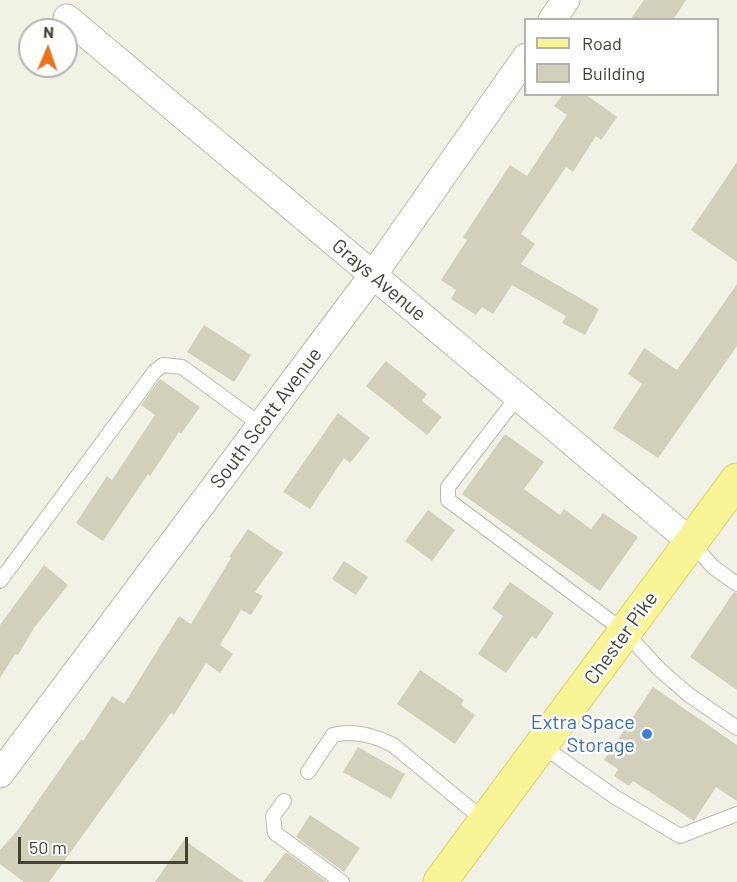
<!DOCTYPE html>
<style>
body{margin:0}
#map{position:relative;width:737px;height:882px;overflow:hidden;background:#f1f1e5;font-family:Barlow,sans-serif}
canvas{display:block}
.legend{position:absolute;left:524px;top:18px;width:195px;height:78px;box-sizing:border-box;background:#fff;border:2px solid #b4b3ae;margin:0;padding:8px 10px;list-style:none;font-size:18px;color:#434135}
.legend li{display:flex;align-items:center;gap:12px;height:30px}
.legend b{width:30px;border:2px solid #b4b3ae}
.north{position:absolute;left:18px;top:18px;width:60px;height:60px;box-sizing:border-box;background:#fff;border:2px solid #b4b3ae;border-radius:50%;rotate:2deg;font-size:16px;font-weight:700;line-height:24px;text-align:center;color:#434135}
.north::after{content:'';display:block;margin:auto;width:21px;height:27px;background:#ed7220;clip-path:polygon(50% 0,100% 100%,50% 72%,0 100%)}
.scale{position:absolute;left:18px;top:837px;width:170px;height:27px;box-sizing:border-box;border:3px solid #434135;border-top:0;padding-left:8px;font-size:18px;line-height:21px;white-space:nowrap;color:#434135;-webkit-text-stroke:4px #fff;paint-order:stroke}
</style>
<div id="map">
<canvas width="737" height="882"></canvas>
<ul class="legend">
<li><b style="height:8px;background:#f8f597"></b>Road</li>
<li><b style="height:16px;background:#d2cfbb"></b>Building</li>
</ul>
<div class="north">N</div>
<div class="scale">50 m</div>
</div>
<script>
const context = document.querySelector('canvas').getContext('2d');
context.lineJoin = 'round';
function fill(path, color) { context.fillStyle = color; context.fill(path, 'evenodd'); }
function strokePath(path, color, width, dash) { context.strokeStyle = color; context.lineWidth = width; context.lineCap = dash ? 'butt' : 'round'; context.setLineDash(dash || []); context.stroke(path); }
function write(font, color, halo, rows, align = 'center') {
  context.font = font + ' Barlow,sans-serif'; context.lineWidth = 5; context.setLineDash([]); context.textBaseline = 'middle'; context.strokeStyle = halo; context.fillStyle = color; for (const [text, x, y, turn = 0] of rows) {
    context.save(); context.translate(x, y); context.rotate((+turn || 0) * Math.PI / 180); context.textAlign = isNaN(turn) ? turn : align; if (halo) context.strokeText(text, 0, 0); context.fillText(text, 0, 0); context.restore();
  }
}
fill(new Path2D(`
 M644,0H686L673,20H630Z
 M563,94H585L617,117L601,140L596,136L573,172L566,167L521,234L535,244L521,264L599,309L585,335L562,323L566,316L512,285L493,314L482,307L476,315L451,299L456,290L441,280L467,240L463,237L510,165L527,176L567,115L554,106Z
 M737,162V262L691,230Z
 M737,284V346L658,458L613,428L642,384L628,374L644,348L677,370Z
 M204,325L251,355L234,382L187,352Z
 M386,361L427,394L422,401L442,417L427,435L366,386Z
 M160,379L200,407L181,434L179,432L150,476L148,474L103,541L76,523L107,476L112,480L155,415L141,405Z
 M338,413L370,438L350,463L344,458L310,509L283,492Z
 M505,434L544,462L524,489L560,515L564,509L591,529L603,513L638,537L600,591L462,494Z
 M428,510L455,530L432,561L405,541Z
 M248,529L283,553L255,592L263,596L251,615L241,610L220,645L233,654L220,673L206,663L174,715L171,713L49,882H24L0,864V850L17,831L81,739L83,741L112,696L124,704L179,616L191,624L231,558L229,557Z
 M344,561L368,577L356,595L332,579Z
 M44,565L68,585L34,628L18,655L15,654L0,678V625Z
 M510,582L554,613L536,639L532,636L506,673L478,654L503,616L492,608Z
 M734,592L737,593V690L690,657Z
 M420,670L464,700L461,705L475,715L455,744L397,704Z
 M653,687L737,745V801L716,787L694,821L633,781L629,786L614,776L618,769L604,760Z
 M358,747L405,774L391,799L343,772Z
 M310,815L360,848L344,872L296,837Z
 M184,840L244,882H155Z
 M286,852L327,882H263Z`), '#d2cfbb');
const service = new Path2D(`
 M518,396L448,487V500L625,632L659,669L689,695L737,728
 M691,542L713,567L737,584
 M0,581L155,371L163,365L182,367L261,425
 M541,745L615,797L680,836L737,814
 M308,772L333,735C353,730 375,736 393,745L485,821
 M284,801L273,816L275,833L342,882`);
const minor = new Path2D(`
 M67,18L691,542
 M552,20L566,0
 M0,774L373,275L526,57`);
const primary = new Path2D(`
 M440,882L737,480`);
strokePath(service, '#bcbaa8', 16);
strokePath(minor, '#bcbaa8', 29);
strokePath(primary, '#dcd668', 35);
strokePath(service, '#fff', 14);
strokePath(minor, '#fff', 27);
strokePath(primary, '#f8f597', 33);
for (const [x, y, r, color] of [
 [647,734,6,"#3f7fe0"]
]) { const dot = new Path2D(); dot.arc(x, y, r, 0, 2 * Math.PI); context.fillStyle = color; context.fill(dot); strokePath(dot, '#fff', 2); }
write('20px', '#434135', '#fff', [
 ["Grays Avenue",379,280,40],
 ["South Scott Avenue",266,418,-53],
 ["Chester Pike",621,638,-54]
]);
write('20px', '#366cbe', '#fff', [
 ["Extra Space",635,722],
 ["Storage",635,745]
], 'right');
</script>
